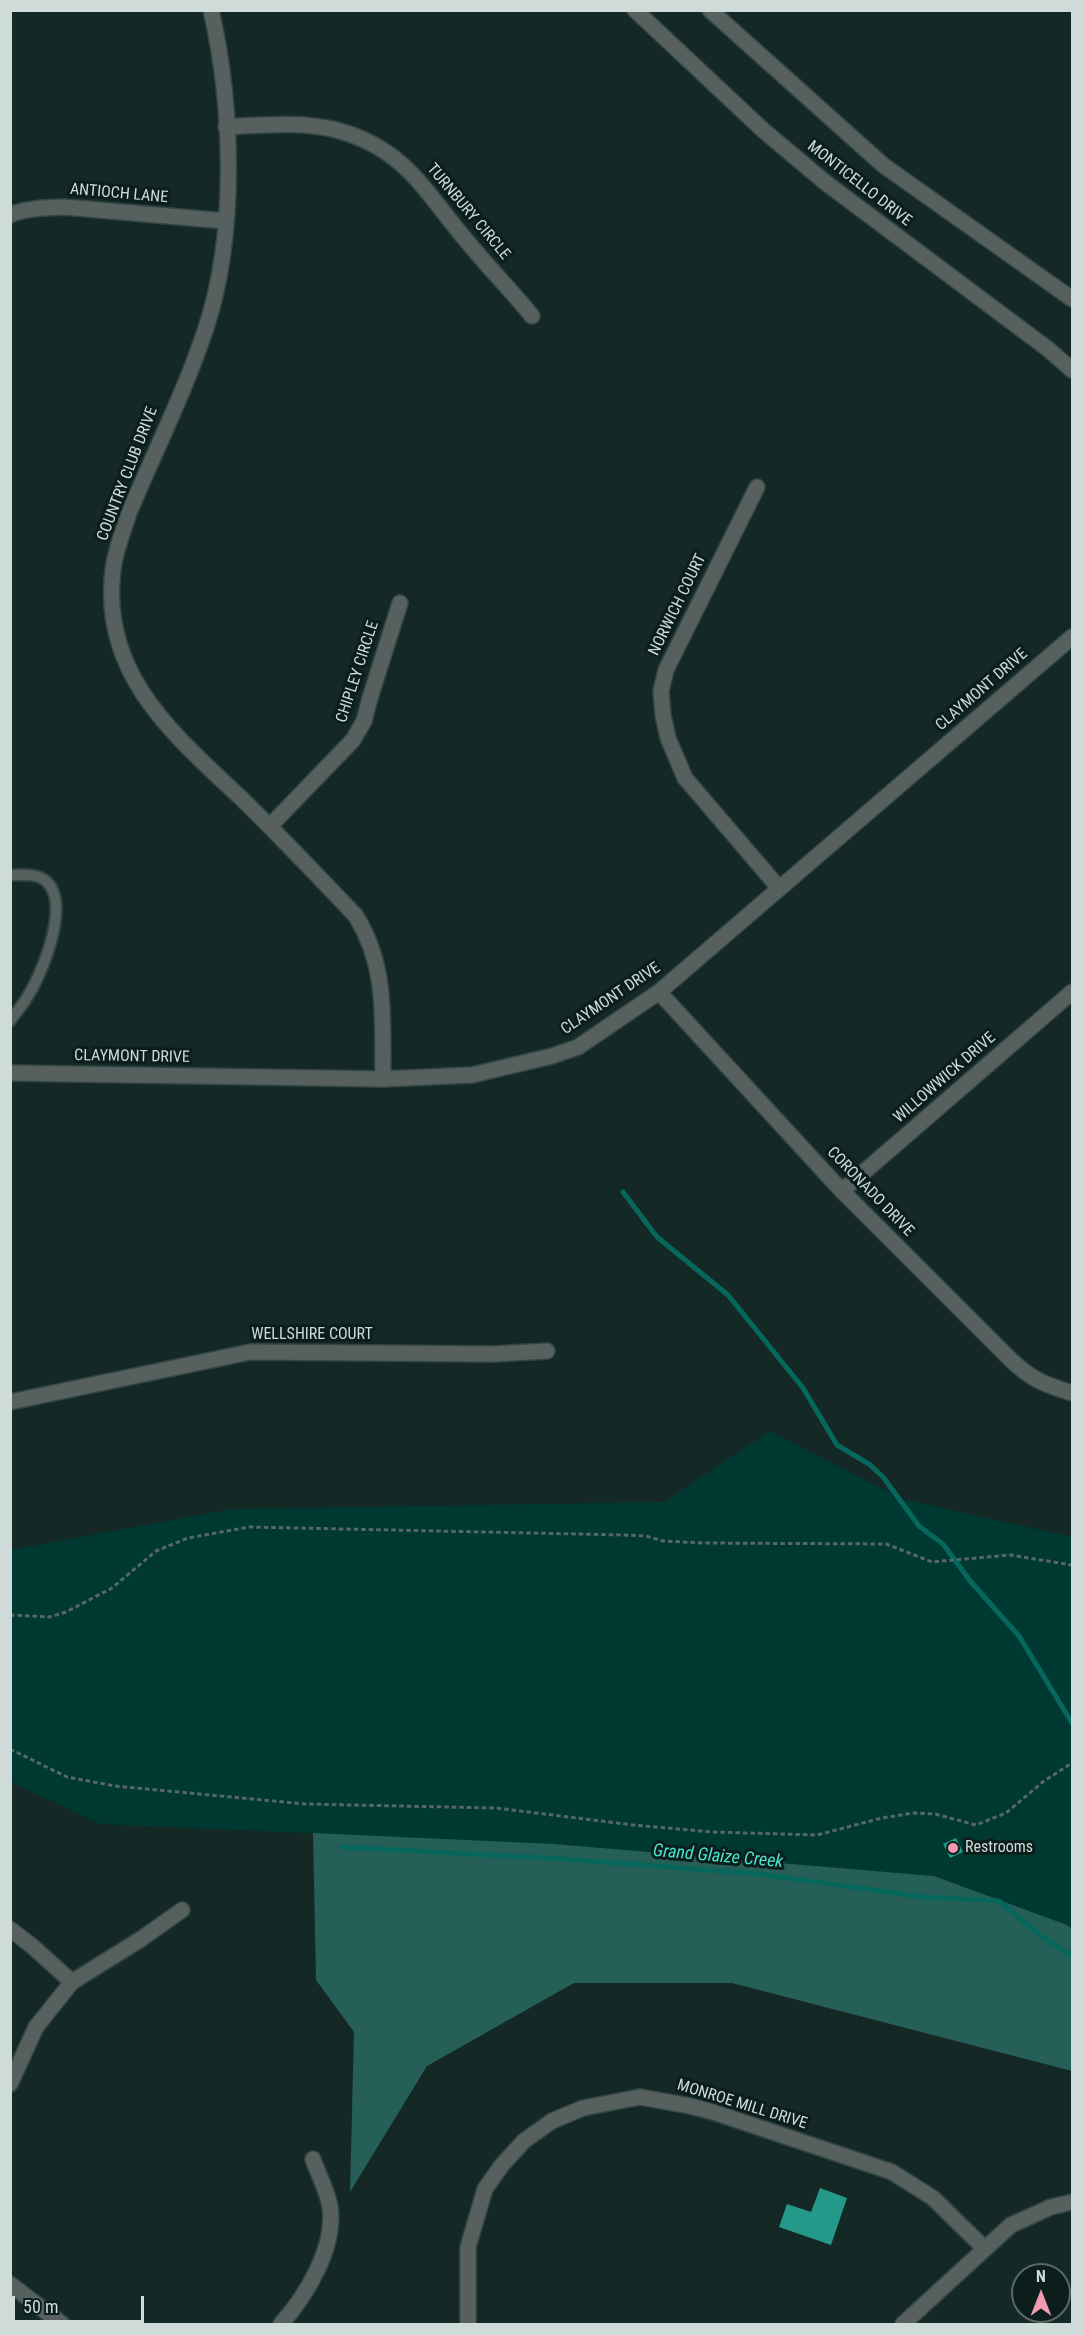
<!DOCTYPE html>
<style>
body{margin:0}
#map{position:relative;width:1083px;height:2335px;overflow:hidden;background:#142825;font-family:"Roboto Condensed",sans-serif}
canvas{display:block}
.frame{position:absolute;inset:0;border:12px solid #cfdbd9;pointer-events:none}
.north{position:absolute;left:1011px;top:2263px;width:60px;height:60px;box-sizing:border-box;background:#0b1e1b;border:2px solid #596a67;border-radius:50%;rotate:0deg;font-size:16px;font-weight:700;line-height:24px;text-align:center;color:#cfdbd9}
.north::after{content:'';display:block;margin:auto;width:21px;height:27px;background:#f19ab1;clip-path:polygon(50% 0,100% 100%,50% 72%,0 100%)}
.scale{position:absolute;left:12px;top:2296px;width:132px;height:27px;box-sizing:border-box;border:3px solid #cfdbd9;border-top:0;padding-left:8px;font-size:18px;line-height:21px;white-space:nowrap;color:#cfdbd9;-webkit-text-stroke:4px #0b1e1b;paint-order:stroke}
</style>
<div id="map">
<canvas width="1083" height="2335"></canvas>
<div class="frame"></div>
<div class="north">N</div>
<div class="scale">50 m</div>
</div>
<script>
const context = document.querySelector('canvas').getContext('2d');
context.lineJoin = 'round';
function fill(path, color) { context.fillStyle = color; context.fill(path, 'evenodd'); }
function strokePath(path, color, width, dash) { context.strokeStyle = color; context.lineWidth = width; context.lineCap = dash ? 'butt' : 'round'; context.setLineDash(dash || []); context.stroke(path); }
function write(font, color, halo, rows, align = 'center') {
  context.font = font + ' "Roboto Condensed",sans-serif'; context.lineWidth = 6; context.setLineDash([]); context.textBaseline = 'middle'; context.strokeStyle = halo; context.fillStyle = color; for (const [text, x, y, turn = 0] of rows) {
    context.save(); context.translate(x, y); context.rotate((+turn || 0) * Math.PI / 180); context.textAlign = isNaN(turn) ? turn : align; if (halo) context.strokeText(text, 0, 0); context.fillText(text, 0, 0); context.restore();
  }
}
fill(new Path2D(`
 M770,1431L902,1499L1072,1537V1929L1067,1925L934,1876L554,1844L100,1824L11,1782L10,1550L232,1509L664,1502Z`), '#003932');
fill(new Path2D(`
 M313,1833L554,1844L934,1876L1067,1925L1072,1929V2071L732,1983H574L427,2066L350,2192L354,2032L316,1980Z`), '#265f57');
strokePath(new Path2D(`
 M623,1192L657,1237L728,1295L803,1388L837,1445L869,1464L883,1477L919,1526L943,1544L971,1582L1019,1636L1072,1723
 M342,1847L564,1859L759,1874L923,1897L999,1901L1042,1937L1072,1956`), '#06675d', 5);
fill(new Path2D(`
 M956,1838L963,1852L950,1858L943,1844Z
 M820,2188L847,2198L831,2245L779,2227L787,2204L811,2212Z`), '#24998a');
const service = new Path2D(`
 M10,875C22,875 37,873 46,881C71,903 43,971 29,994C24,1004 16,1012 10,1021`);
const minor = new Path2D(`
 M211,10C233,106 237,234 206,328C186,389 154,453 129,513C123,532 115,551 113,570C100,674 174,735 241,798C280,836 318,876 356,916C388,968 382,1020 383,1079
 M635,10L763,130L826,183L1048,349L1072,370
 M710,10L883,165L1072,299
 M226,127C262,125 305,121 340,131C406,150 425,192 466,240C487,266 511,290 532,316
 M10,215C27,208 46,208 64,207L226,221
 M757,487L666,670L661,691L663,715L668,738L685,778L779,888
 M270,826L353,740L364,721L370,698L400,603
 M659,992L842,1191L1011,1360C1032,1380 1046,1385 1072,1393
 M842,1191L1072,992
 M10,1402L250,1352L494,1354L547,1351
 M10,1929L32,1946L72,1982
 M10,2084L36,2027L72,1982L141,1939L182,1910
 M10,2284L62,2324
 M281,2324C306,2296 336,2247 330,2207C328,2192 318,2174 313,2159
 M468,2324V2247L485,2189L502,2165L524,2141L552,2121L583,2108L640,2097L690,2106L713,2112L892,2172L933,2198L984,2248
 M903,2324L1011,2225L1051,2207L1072,2202`);
const tertiary = new Path2D(`
 M10,1073L383,1079L472,1075L552,1056L578,1047L659,992L1072,637`);
strokePath(service, '#324542', 14);
strokePath(minor, '#324542', 18);
strokePath(tertiary, '#324542', 18);
strokePath(new Path2D(`
 M10,1615L50,1617L66,1612L112,1588L156,1551L188,1538L249,1527L625,1535L646,1536L663,1541L705,1543L886,1544L932,1562L1010,1555L1072,1565
 M10,1749L67,1777L115,1786L305,1804L496,1808L633,1825L712,1832L817,1835L882,1818L913,1813L935,1814L976,1825L1006,1813L1044,1781L1072,1763`), '#566865', 3, [4.5, 3]);
strokePath(service, '#56605e', 10);
strokePath(minor, '#56605e', 15);
strokePath(tertiary, '#56605e', 15);
for (const [x, y, r, color] of [
 [953,1848,6,"#f19ab1"]
]) { const dot = new Path2D(); dot.arc(x, y, r, 0, 2 * Math.PI); context.fillStyle = color; context.fill(dot); strokePath(dot, '#0b1e1b', 2); }
write('16px', '#cfdbd9', '#0b1e1b', [
 ["MONTICELLO DRIVE",859,184,38],
 ["ANTIOCH LANE",119,194,5],
 ["TURNBURY CIRCLE",468,212,50],
 ["COUNTRY CLUB DRIVE",128,474,-69],
 ["NORWICH COURT",678,605,-64],
 ["CHIPLEY CIRCLE",358,672,-72],
 ["CLAYMONT DRIVE",982,690,-41],
 ["CLAYMONT DRIVE",611,999,-34],
 ["CLAYMONT DRIVE",132,1057,1],
 ["WILLOWWICK DRIVE",945,1078,-41],
 ["CORONADO DRIVE",870,1192,46],
 ["WELLSHIRE COURT",312,1335],
 ["MONROE MILL DRIVE",742,2105,17]
]);
write('16px', '#cfdbd9', '#0b1e1b', [
 ["Restrooms",965,1848]
], 'left');
write('italic 18px', '#49e5d1', '#0b1e1b', [
 ["Grand Glaize Creek",718,1857,5]
]);
</script>
